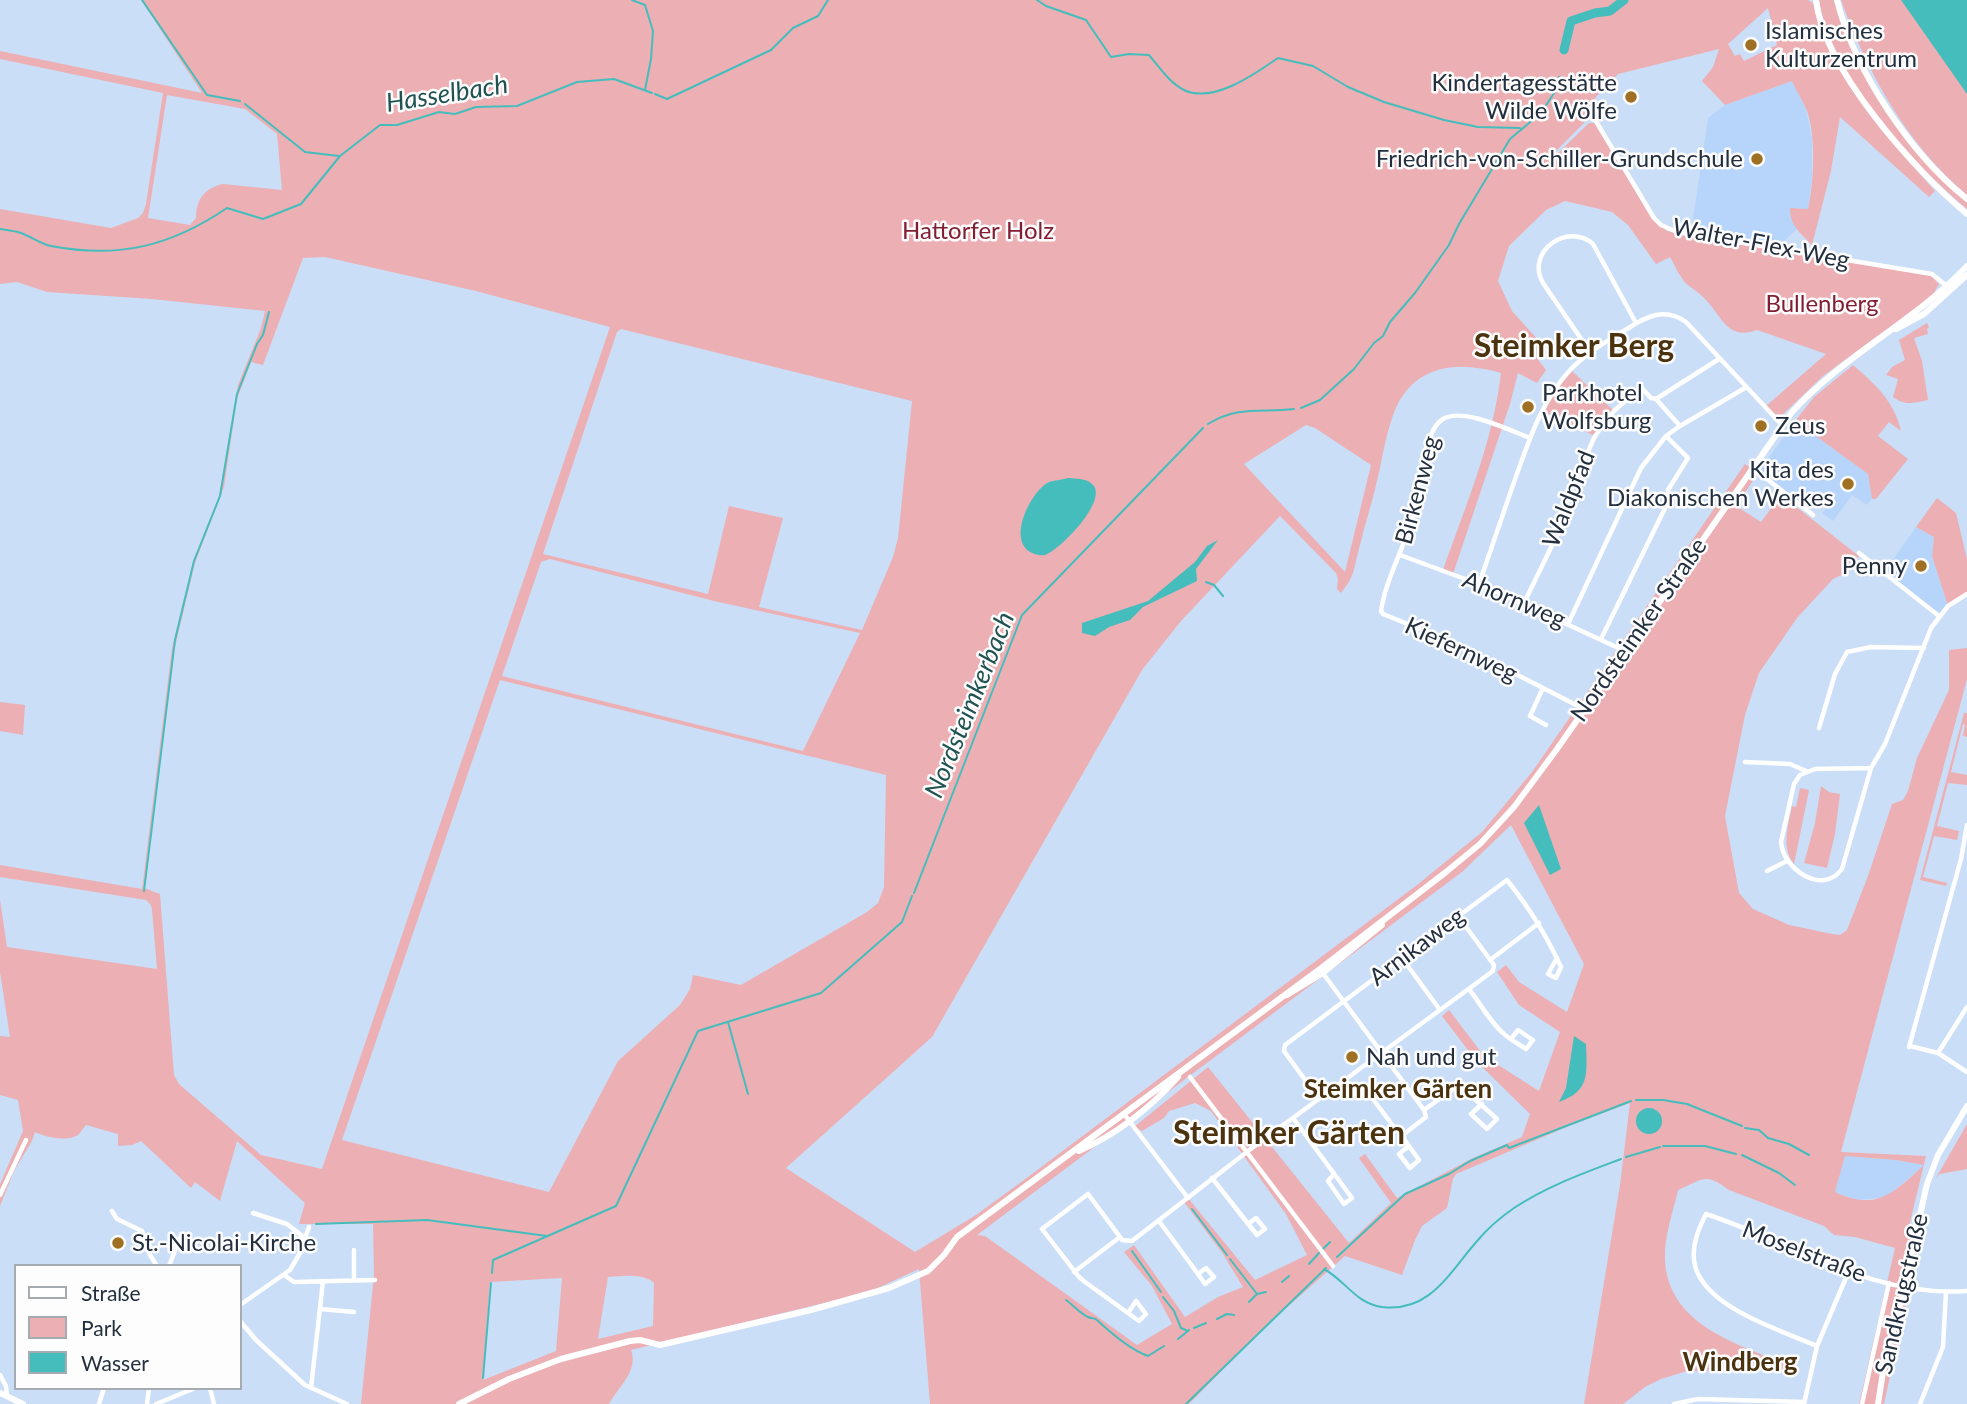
<!DOCTYPE html>
<meta charset="utf-8">
<style>
body{margin:0}
#map{position:relative;width:1967px;height:1404px;overflow:hidden;background:#cbdef7;font-family:Lato,sans-serif}
canvas{display:block}
.legend{position:absolute;left:14px;top:1264px;width:228px;height:126px;box-sizing:border-box;background:#fdfdfd;border:2px solid #a6abb1;margin:0;padding:9px 12px;list-style:none;font-size:21px;color:#232f3f}
.legend li{display:flex;align-items:center;gap:14px;height:35px}
.legend b{width:35px;border:2px solid #a6abb1}
</style>
<div id="map">
<canvas width="1967" height="1404"></canvas>
<ul class="legend">
<li><b style="height:9px;background:#fff"></b>Straße</li>
<li><b style="height:19px;background:#ecafb3"></b>Park</li>
<li><b style="height:19px;background:#45bdbd"></b>Wasser</li>
</ul>
</div>
<script>
const context = document.querySelector('canvas').getContext('2d');
context.lineJoin = 'round';
function fill(path, color) { context.fillStyle = color; context.fill(path, 'evenodd'); }
function strokePath(path, color, width, dash) { context.strokeStyle = color; context.lineWidth = width; context.lineCap = dash ? 'butt' : 'round'; context.setLineDash(dash || []); context.stroke(path); }
function write(font, color, halo, rows, align = 'center') {
  context.font = font + ' Lato,sans-serif'; context.lineWidth = 5; context.setLineDash([]); context.textBaseline = 'middle'; context.strokeStyle = halo; context.fillStyle = color; for (const [text, x, y, turn = 0] of rows) {
    context.save(); context.translate(x, y); context.rotate((+turn || 0) * Math.PI / 180); context.textAlign = isNaN(turn) ? turn : align; if (halo) context.strokeText(text, 0, 0); context.fillText(text, 0, 0); context.restore();
  }
}
fill(new Path2D(`
 M1792,81L1806,109L1812,139V179L1808,209L1790,208L1791,218L1797,229L1775,249L1691,232L1708,118L1725,105Z
 M1795,421L1868,474L1872,499L1867,505L1852,495L1833,521L1822,513L1830,503L1819,495L1807,510L1759,471Z
 M1916,527L1934,537L1932,556L1948,606L1939,616L1884,572Z
 M1845,1156L1896,1160L1925,1165L1886,1197L1857,1200L1835,1192Z`), '#b7d5fa');
fill(new Path2D(`
 M141,0H1808L1813,3C1830,78 1886,135 1935,191L1929,197L1840,117L1831,171L1812,245C1801,234 1789,224 1790,208L1808,209C1814,183 1816,136 1807,111C1803,101 1796,91 1792,81L1725,105L1702,81L1713,67L1719,49L1618,74L1596,97L1590,107L1586,121L1557,150L1549,153L1559,152L1589,123H1596L1652,219L1667,231L1911,270L1931,276L1939,284L1932,296L1823,376L1779,418L1766,406L1826,354L1757,330C1727,341 1722,316 1705,299C1700,293 1694,290 1688,285C1680,279 1675,265 1670,257L1656,264L1628,225L1612,212L1565,201L1546,210L1509,246L1498,281L1512,311L1540,342L1536,357L1546,370L1537,383L1518,373L1510,404L1453,574L1443,570C1466,505 1493,442 1501,373C1454,359 1409,366 1392,418C1385,438 1382,461 1377,481C1372,504 1364,526 1359,549C1353,570 1356,574 1341,593L1337,589L1338,579L1336,573L1280,516L1181,621L1142,670L932,1037L786,1168L915,1252L976,1215L1028,1177L1417,885L1482,832L1532,772L1745,464L1758,473L1736,506L1761,522L1781,495L1859,556L1846,573L1833,579L1797,618L1759,673L1745,715L1725,816L1739,893L1753,909L1789,925L1832,934L1840,935L1847,930L1868,876L1892,804L1903,800L1908,791L1917,758L1949,690V650L1967,648V679L1841,1152L1926,1156L1907,1235L1920,1238L1884,1404H1859L1895,1248L1855,1237L1834,1235L1824,1226L1729,1190C1705,1172 1704,1179 1678,1190C1673,1212 1664,1237 1665,1259C1667,1323 1735,1344 1784,1363L1783,1370L1687,1371L1661,1379L1645,1387L1623,1404H1584L1620,1185L1630,1103L1569,1126L1456,1174L1453,1179L1447,1208L1422,1226L1415,1240L1402,1275L1345,1256L1266,1326L1189,1404H930L919,1269L869,1292L631,1350C639,1371 618,1387 609,1404H361L374,1275L373,1224H299L305,1203L237,1141L220,1201L195,1182L191,1188L141,1141L132,1145L118,1146V1134L86,1125C83,1128 81,1132 78,1135C67,1142 45,1137 35,1132L32,1141L14,1171L0,1206V1184L23,1131L18,1100L0,1095V1036L10,1037L0,972V900L7,947L157,969L152,910L151,905L146,900L0,877V865L142,889L172,648L194,559L219,496L238,385L261,328L265,311L152,299L47,292L17,282L0,284V209L111,228L138,218L143,213L146,204L163,93L0,59V51L202,93ZM1768,8L1777,45L1744,61L1740,54L1735,56L1728,44ZM167,95L245,109L277,134L282,190L223,184C205,188 196,199 196,218L190,225L148,218ZM325,257L476,291L610,327L322,1169L261,1155L179,1084L174,1075L160,894L144,888L174,651L195,563L224,487L237,399L251,362L263,365L303,258ZM621,329L912,401L898,538L893,557L862,630L759,607L783,518L729,506L708,594L543,554L617,332ZM1306,425L1315,428L1371,465L1345,572L1244,464ZM550,559L714,601L860,633L803,751L502,676L541,562ZM500,680L886,775L884,887L878,903L867,912L741,985L693,975L690,989L680,1005L618,1061L549,1192L342,1140ZM1511,825L1584,964L1567,1012L1519,982L1506,965L1497,972L1519,1005L1560,1032L1539,1091L1484,1056L1449,1010L1442,1016L1477,1062L1530,1114L1522,1137L1473,1158L1397,1198L1365,1154L1359,1158L1391,1203L1349,1243L1208,1067L1134,1127L1142,1131L1164,1118L1169,1111L1195,1103L1211,1111L1286,1214L1307,1255L1255,1280L1188,1198L1184,1202L1223,1254L1243,1287L1218,1297L1185,1317L1134,1245L1124,1252L1152,1286L1172,1324L1137,1345L985,1236L977,1235L1462,872ZM1845,1156L1896,1160L1924,1165C1894,1192 1878,1212 1835,1192ZM608,1277C622,1276 644,1273 654,1283L653,1326L598,1339ZM562,1278L556,1351L483,1380L490,1282Z
 M1819,0H1834C1844,34 1860,63 1879,93C1905,136 1927,170 1967,202V209C1909,160 1832,76 1819,0Z
 M1841,0H1967V195C1907,145 1867,72 1841,0Z
 M1927,323L1929,327L1927,329L1928,334L1914,338L1922,361L1928,400C1914,403 1905,406 1893,397L1898,379L1886,375L1892,367L1905,360L1899,340Z
 M1853,365C1876,385 1894,401 1901,431L1889,422L1878,436L1908,459L1876,499H1872L1868,474L1795,421L1814,397Z
 M1571,370L1614,411L1595,436L1542,411Z
 M1937,498L1956,513L1967,559V594L1948,606L1932,556L1934,537L1916,527Z
 M0,702L25,705L23,735L0,731Z
 M1964,713H1967V737L1963,736L1965,725L1963,724L1951,772L1967,775V785L1948,783L1937,826L1959,831L1957,840L1934,836L1923,877L1947,883L1946,886L1920,880Z
 M1821,786L1829,792L1840,794L1835,834L1827,868L1804,863L1815,823Z
 M1800,788L1809,790L1794,864C1781,847 1788,826 1792,806L1796,807Z
 M1967,1124V1169L1940,1174L1936,1178Z`), '#ecafb3');
fill(new Path2D(`
 M1901,0H1967V94Z
 M1068,478C1076,479 1087,478 1093,485C1108,501 1060,550 1045,555C1040,556 1034,554 1030,552C1008,538 1030,494 1047,483C1053,480 1061,480 1068,478Z
 M1218,540L1196,569L1197,581L1143,607L1130,620L1109,627L1095,636L1082,633V623L1148,601L1195,562L1207,546Z
 M1539,805L1561,869L1550,875L1524,823Z
 M1574,1036L1586,1044C1587,1074 1590,1091 1559,1102L1566,1088Z
 M1636 1121a13 13 0 1 1 26 0a13 13 0 1 1-26 0Z`), '#45bdbd');
strokePath(new Path2D(`
 M142,0L207,95L240,101
 M632,0L645,5L653,31L651,59L645,90
 M1037,0L1046,6L1086,20L1111,57L1129,54L1149,55C1159,67 1170,83 1184,90C1213,104 1255,74 1278,58L1313,66L1348,87L1384,102L1444,120L1478,127L1520,128
 M655,94L667,99L771,50L793,28L818,16L828,0
 M245,104L305,152L339,156
 M0,229C7,230 15,231 21,233C32,237 41,244 51,246C119,259 171,246 227,208L263,219L301,204L340,156L380,125H397L439,112L455,114L476,107L517,106L577,82L614,79L652,93
 M1301,408L1320,400L1354,369L1374,343L1383,336L1390,322L1415,293L1449,245L1459,224L1510,139L1541,113L1556,90L1559,77
 M1208,424C1240,405 1260,413 1294,409
 M1206,582L1214,585L1223,596
 M144,891L175,640L194,561L220,496L237,394L257,344L263,335L269,312
 M914,893L1022,615L1203,428
 M728,1022L748,1094
 M1636,1100H1663L1687,1104L1742,1126
 M1745,1128L1759,1130L1768,1138L1789,1144L1809,1155
 M1663,1146H1705L1736,1154
 M1742,1155L1779,1173L1795,1185
 M1626,1157L1660,1147
 M1192,1209L1227,1255
 M316,1224L427,1220L547,1236
 M1323,1249L1330,1242
 M1132,1251L1161,1292
 M1337,1257L1405,1194L1449,1174L1470,1161L1507,1145L1509,1148L1631,1101
 M1230,1259L1257,1294L1266,1292
 M1309,1264L1319,1253
 M1324,1269C1346,1281 1355,1303 1382,1307C1431,1313 1450,1271 1478,1240C1488,1228 1501,1217 1514,1208C1547,1186 1584,1173 1621,1159
 M492,1273L493,1260L616,1206L698,1031L821,993L902,922L912,896
 M1282,1282L1289,1276
 M1163,1297L1174,1311L1181,1328L1188,1331
 M1066,1300C1073,1305 1080,1313 1088,1317C1094,1320 1093,1316 1098,1321C1111,1333 1131,1350 1148,1356L1164,1346
 M1249,1302L1257,1294
 M1217,1319L1227,1314L1234,1315
 M1194,1328L1206,1323
 M1178,1339L1189,1330
 M483,1378L491,1283
 M1186,1404L1326,1268`), '#45bdbd', 2);
strokePath(new Path2D(`
 M1564,50L1571,21L1595,13L1610,11L1624,0`), '#45bdbd', 9);
strokePath(new Path2D(`
 M1588,108L1654,218L1661,225L1677,232L1932,274L1948,287
 M1590,352L1543,283C1525,251 1568,222 1593,244L1636,323
 M1656,399L1719,359
 M1530,438C1509,430 1463,407 1443,419C1424,430 1420,483 1416,504C1409,540 1386,576 1381,611L1383,614L1459,645L1584,709
 M1753,468L1813,515
 M1859,553L1939,616
 M1400,555L1484,586L1625,651
 M1479,584C1490,552 1501,520 1512,488C1527,446 1540,402 1571,369C1588,352 1607,341 1627,329C1647,316 1665,307 1686,322L1782,425
 M1524,603L1561,527L1568,496L1595,436L1614,411L1641,387L1651,398L1656,399L1680,426
 M1568,624L1641,468L1666,436L1680,426L1745,388
 M1601,639L1668,502V490L1688,458L1666,436
 M1543,688L1530,716L1546,725
 M1819,728L1835,674L1847,652L1871,647L1924,648
 M1745,762L1790,764L1806,771
 M1871,768L1815,769L1800,775L1794,784L1781,842C1783,869 1822,896 1842,869L1871,768L1885,744L1931,628L1948,606L1967,594
 M1767,871L1787,861
 M1402,958L1440,1010
 M1490,960L1539,923
 M1322,972L1424,1110L1426,1117L1404,1134V1139L1409,1146L1399,1154L1410,1168L1419,1160L1409,1146
 M1469,989C1480,1003 1490,1022 1503,1033C1510,1040 1519,1044 1526,1049L1533,1040L1518,1030L1511,1039
 M1910,1046L1938,1053L1967,1072
 M1909,1047L1961,859L1967,825
 M1938,1053L1967,1007
 M1190,1077L1333,1266
 M1372,1098L1394,1127L1404,1134
 M1319,1099L1284,1051L1285,1045L1507,880C1530,909 1545,933 1561,967L1556,978L1548,974L1557,958
 M1424,1110L1459,1085L1497,1119L1487,1129L1471,1114L1482,1104
 M1124,1114L1188,1198
 M1293,1118L1352,1198L1344,1204L1328,1181L1334,1174
 M1212,1178L1257,1235L1265,1229L1256,1218L1248,1224
 M0,1195L26,1140
 M112,1211L117,1219L142,1231L150,1255L157,1266
 M253,1213L287,1224L305,1238
 M1159,1221L1198,1274L1205,1284L1214,1277L1206,1268L1198,1274
 M1120,1237L1122,1240L1132,1241L1252,1148L1493,971L1494,965L1458,916
 M1120,1237L1088,1194L1042,1229L1079,1277L1085,1282L1139,1321L1146,1314L1136,1301L1128,1313
 M354,1250V1280
 M169,1266L181,1235
 M1074,1272L1120,1237
 M284,1275L294,1282L375,1280
 M240,1305L290,1270L300,1253L309,1227
 M320,1309L354,1312
 M240,1321L256,1340L305,1385L347,1404
 M1817,1346C1780,1330 1699,1306 1694,1260C1692,1244 1699,1228 1706,1214C1792,1242 1872,1298 1967,1291
 M0,1375L6,1386L7,1396
 M210,1388L214,1404
 M311,1388L323,1281
 M99,1404L104,1388
 M147,1404L149,1388
 M156,1404L195,1388
 M1674,1404L1698,1399L1804,1402
 M1804,1404L1817,1346L1848,1273
 M1862,1404L1889,1283
 M1920,1404L1943,1347L1946,1292`), '#fff', 4.5);
strokePath(new Path2D(`
 M1816,0C1823,68 1915,171 1967,214
 M1837,0C1855,72 1910,153 1967,199
 M1896,329L1924,314L1967,275
 M1287,995L1323,973L1382,925
 M1079,1151C1117,1134 1150,1108 1178,1077
 M0,1393L23,1404
 M459,1404L509,1379L561,1359L630,1341L640,1340L660,1345L811,1310L889,1288L928,1271L944,1255L957,1237L1320,969L1446,872L1480,844L1514,807L1557,749L1792,412C1844,355 1914,322 1967,266
 M1878,1404L1886,1353L1897,1317L1927,1184L1938,1155L1967,1106`), '#fff', 6);
for (const [x, y, r, color] of [
 [1751,45,7,"#9f6f23"],
 [1631,97,7,"#9f6f23"],
 [1757,159,7,"#9f6f23"],
 [1528,407,7,"#9f6f23"],
 [1761,426,7,"#9f6f23"],
 [1848,484,7,"#9f6f23"],
 [1921,566,7,"#9f6f23"],
 [1352,1057,7,"#9f6f23"],
 [118,1243,7,"#9f6f23"]
]) { const dot = new Path2D(); dot.arc(x, y, r, 0, 2 * Math.PI); context.fillStyle = color; context.fill(dot); strokePath(dot, '#fdfdfd', 2.5); }
write('24px', '#232f3f', '#fdfdfd', [
 ["Islamisches",1765,31],
 ["Kulturzentrum",1765,59],
 ["Kindertagesstätte",1617,83,"right"],
 ["Wilde Wölfe",1617,111,"right"],
 ["Friedrich-von-Schiller-Grundschule",1743,159,"right"],
 ["Parkhotel",1542,393],
 ["Wolfsburg",1542,421],
 ["Zeus",1775,426],
 ["Kita des",1834,470,"right"],
 ["Diakonischen Werkes",1834,498,"right"],
 ["Penny",1907,566,"right"],
 ["Nah und gut",1366,1057],
 ["St.-Nicolai-Kirche",132,1243]
], 'left');
write('24px', '#831e32', '#fdfdfd', [
 ["Hattorfer Holz",978,231],
 ["Bullenberg",1822,304]
]);
write('24px', '#232f3f', '#fdfdfd', [
 ["Walter-Flex-Weg",1761,244,11],
 ["Birkenweg",1418,490,-75],
 ["Waldpfad",1569,499,-68],
 ["Ahornweg",1514,600,23],
 ["Nordsteimker Straße",1639,630,-55],
 ["Kiefernweg",1461,650,25],
 ["Arnikaweg",1417,947,-37],
 ["Moselstraße",1804,1252,21],
 ["Sandkrugstraße",1902,1294,-77]
]);
write('italic 26px', '#1f5251', '#fdfdfd', [
 ["Hasselbach",447,94,-9],
 ["Nordsteimkerbach",970,705,-68]
]);
write('bold 26px', '#4b3310', '#fdfdfd', [
 ["Steimker Gärten",1398,1090],
 ["Windberg",1740,1363]
]);
write('bold 32px', '#4b3310', '#fdfdfd', [
 ["Steimker Berg",1574,347],
 ["Steimker Gärten",1289,1134]
]);
</script>
